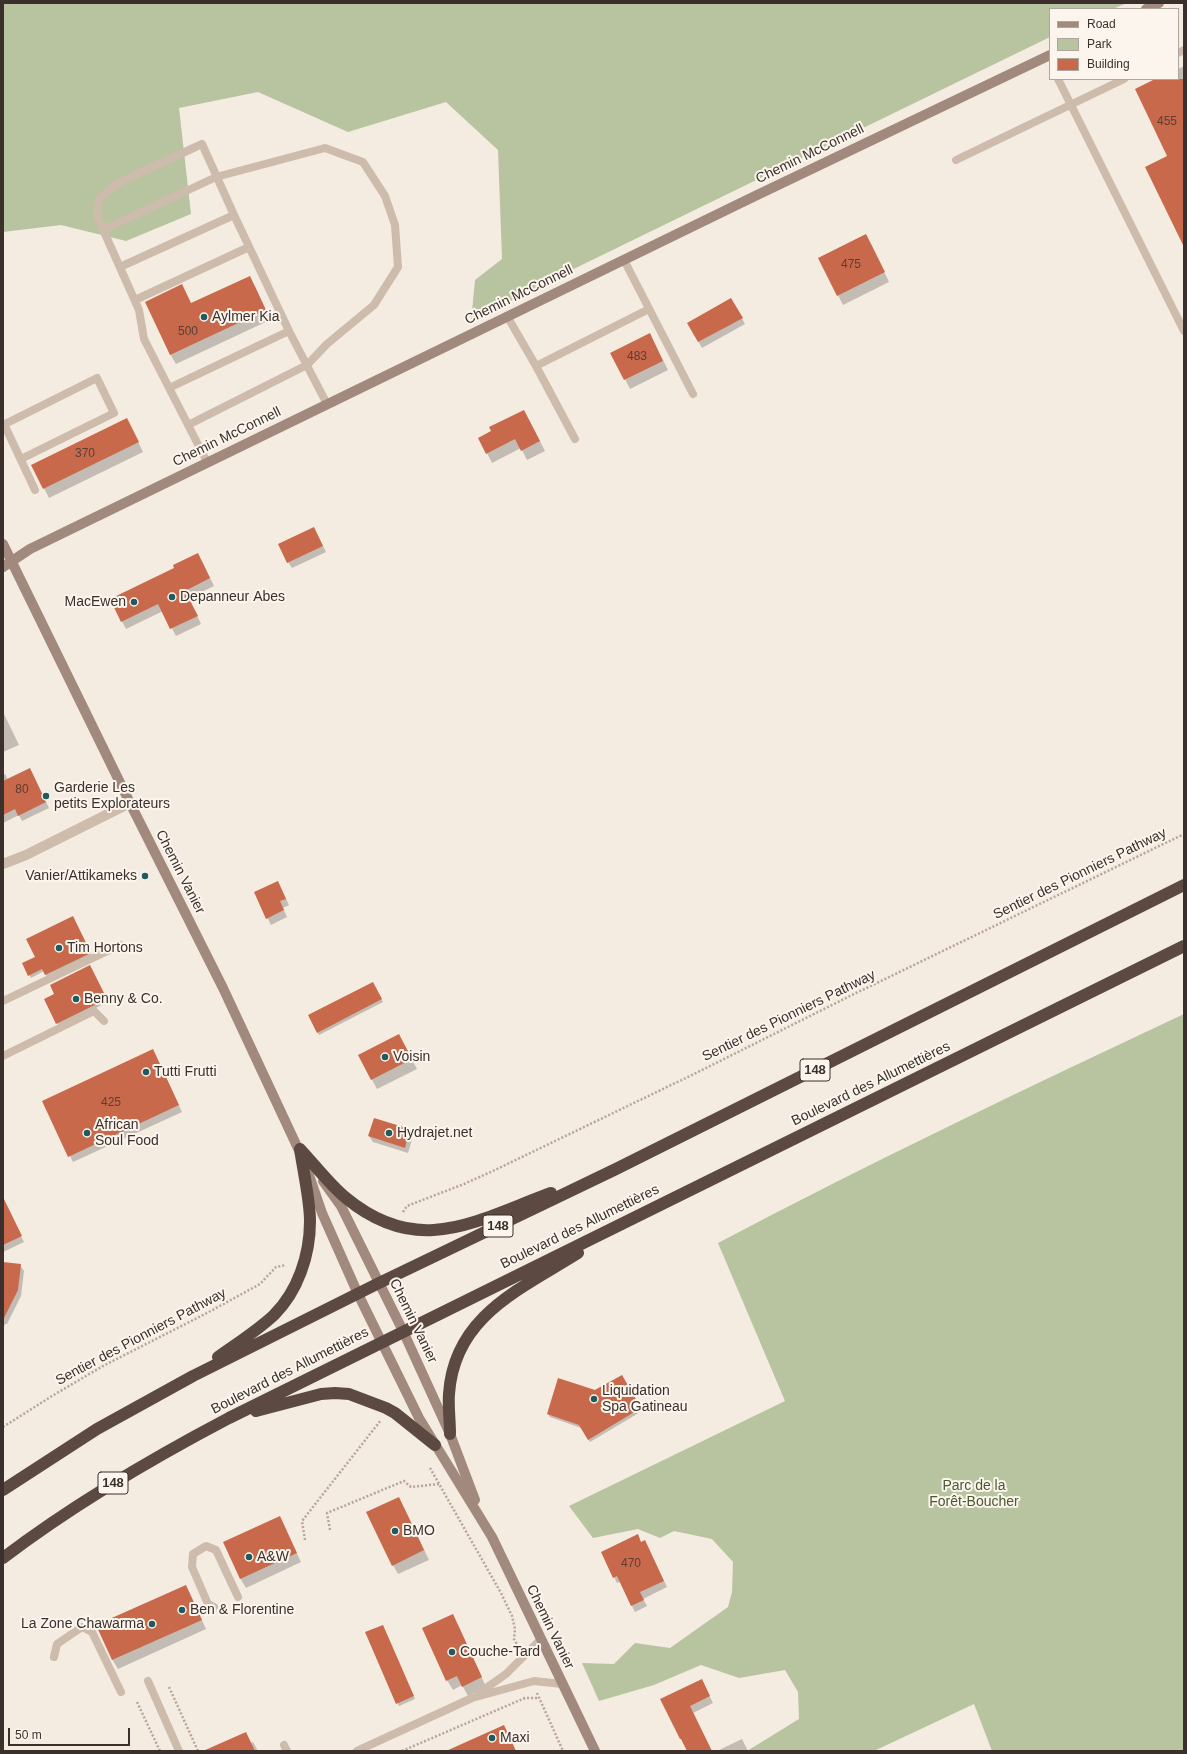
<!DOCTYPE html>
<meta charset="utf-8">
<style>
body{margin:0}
#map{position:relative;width:1187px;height:1754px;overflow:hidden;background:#f4ebe1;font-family:Helvetica,sans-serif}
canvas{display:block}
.frame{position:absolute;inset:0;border:4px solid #3b302b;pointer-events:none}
.legend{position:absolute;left:1049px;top:8px;width:130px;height:72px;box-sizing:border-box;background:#fbf5ee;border:1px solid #aea6a0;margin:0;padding:5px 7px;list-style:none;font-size:12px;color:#3b302b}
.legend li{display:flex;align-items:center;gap:8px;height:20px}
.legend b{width:20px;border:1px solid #aea6a0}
.scale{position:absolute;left:8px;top:1728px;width:122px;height:18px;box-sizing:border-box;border:2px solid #3b302b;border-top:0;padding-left:5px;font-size:12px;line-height:14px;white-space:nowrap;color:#3b302b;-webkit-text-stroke:3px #fbf5ee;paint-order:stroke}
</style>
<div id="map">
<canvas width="1187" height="1754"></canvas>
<div class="frame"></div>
<ul class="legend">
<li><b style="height:5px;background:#a18a7d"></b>Road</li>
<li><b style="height:11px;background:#b8c4a0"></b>Park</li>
<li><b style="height:11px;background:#c8694b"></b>Building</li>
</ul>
<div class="scale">50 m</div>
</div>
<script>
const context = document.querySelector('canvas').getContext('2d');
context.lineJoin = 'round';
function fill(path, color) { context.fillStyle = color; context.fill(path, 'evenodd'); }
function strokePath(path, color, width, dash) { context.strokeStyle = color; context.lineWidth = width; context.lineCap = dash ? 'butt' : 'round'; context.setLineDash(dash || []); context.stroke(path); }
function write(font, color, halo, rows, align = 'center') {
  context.font = font + ' Helvetica,sans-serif'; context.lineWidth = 4; context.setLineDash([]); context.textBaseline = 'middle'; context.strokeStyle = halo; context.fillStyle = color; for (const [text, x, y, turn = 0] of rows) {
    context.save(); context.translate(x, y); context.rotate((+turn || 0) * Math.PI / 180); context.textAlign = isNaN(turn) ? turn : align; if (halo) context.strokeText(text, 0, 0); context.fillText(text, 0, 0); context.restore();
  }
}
fill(new Path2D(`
 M3,3H1127L1113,9H1050V37L551,280L471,322L475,280L502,259L498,150L446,102L348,132L258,92L179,108L191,214L126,241L61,225L3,232Z
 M1184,1014V1751H992L974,1704L874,1751H747L799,1719L798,1692L785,1670L739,1678L701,1665L654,1685L599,1701L582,1663L614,1664L635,1643L670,1648L728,1607L732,1592L733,1562L712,1539L674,1531L660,1538L638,1529L593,1538L569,1506L785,1401L718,1243C871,1162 1027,1088 1184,1014Z`), '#b8c4a0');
fill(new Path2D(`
 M1184,66V244L1169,156L1157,79H1178V69Z
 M871,244L889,282L843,305L838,295Z
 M255,286L270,320L176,364L170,354L191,304Z
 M731,299L745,324L702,348L688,323Z
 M655,344L668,370L630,389L612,353Z
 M529,420L545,451L527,460L521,448L492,463L487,453Z
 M132,429L143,452L49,498L33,466Z
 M317,534L326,552L292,568L288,562Z
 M202,561L214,586L189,598L201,624L176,636L163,611L126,629L111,600Z
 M3,712L19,745L3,752Z
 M5,774L8,780L33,775L49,808L22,821L19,815L3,823V775Z
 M281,888L289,905L283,908L287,917L271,925L255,893Z
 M73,918L92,956L47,977L44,971L31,978L24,964L36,958Z
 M90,967L108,1002L59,1026L45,999L55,994Z
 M373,983L383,1002L319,1035L309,1016Z
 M404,1044L417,1069L377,1089L359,1055Z
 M156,1056L182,1112L73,1162L43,1101Z
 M410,1130L413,1136L408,1153L373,1142L369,1136Z
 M3,1201L24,1242L3,1252Z
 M3,1263L20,1265L24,1271L21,1296L7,1324H5L3,1329Z
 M622,1376L642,1411L590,1442L581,1428L550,1417L548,1414Z
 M404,1507L429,1560L398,1574L393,1565Z
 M279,1517L301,1562L246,1588L240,1578Z
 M642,1543L648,1548L667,1587L643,1599L647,1606L635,1612L620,1582L617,1583L614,1577Z
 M186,1586L206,1629L118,1669L112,1659Z
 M458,1625L486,1687L468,1696L462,1685L453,1690L447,1680Z
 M384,1629L415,1699L399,1706L367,1633Z
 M705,1687L713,1703L693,1713L711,1751H688L662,1699Z
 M742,1739L748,1751H717Z
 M253,1742L258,1751H216L251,1743Z`), '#0003');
fill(new Path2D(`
 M1155,79H1184V247L1145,167L1167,156L1135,89Z
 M866,234L885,272L837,296L818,258Z
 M250,276L266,310L170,355L145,302L182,284L191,303Z
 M731,298L743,318L698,342L687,323Z
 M650,333L663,361L624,380L610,353Z
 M524,410L540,441L521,451L515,439L486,454L478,438L491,431L489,427Z
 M127,418L139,442L43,489L31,465Z
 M314,527L323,546L287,563L278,544Z
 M198,553L210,578L185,591L198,616L170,629L158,604L121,622L110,599L174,568L173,565Z
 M30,768L46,802L18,816L15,809L3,815V781Z
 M278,881L286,899L280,901L284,910L266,919L254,892Z
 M73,916L91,953L45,975L42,969L28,976L22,963L35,957L26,939Z
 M90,965L107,999L56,1024L44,999L54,994L50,985Z
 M373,982L382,999L317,1033L308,1015Z
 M399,1034L412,1059L371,1080L358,1055Z
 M153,1049L179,1105L68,1157L42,1101Z
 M374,1118L410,1129L405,1148L368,1136Z
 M3,1197L22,1236L3,1245Z
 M3,1262L21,1264L18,1290L3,1320Z
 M622,1375L641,1408L588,1440L579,1425L547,1414L558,1378L595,1390Z
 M399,1497L424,1550L392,1566L366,1512Z
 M280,1516L297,1553L240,1579L223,1542Z
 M638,1534L641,1542L645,1540L664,1581L640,1592L644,1600L631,1606L617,1576L613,1578L601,1552Z
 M186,1585L202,1620L112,1660L96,1625Z
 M453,1614L482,1677L462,1687L457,1676L446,1681L422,1628Z
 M383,1625L414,1696L396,1704L365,1632Z
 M702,1679L710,1696L690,1706L712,1751H687L681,1739H680L660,1699Z
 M504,1725L516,1751H446Z
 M246,1732L255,1751H203Z`), '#c8694b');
strokePath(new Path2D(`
 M403,1212L407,1206L464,1184L495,1170L694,1074L850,996L1184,834
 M3,1427L52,1396L103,1366L207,1313L260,1284L276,1267L286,1265
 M430,1468L501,1593L512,1616L515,1629L514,1639L518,1646
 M330,1530L327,1513L404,1481L411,1487L439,1484
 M305,1540L302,1521L381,1420
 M169,1687L198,1751
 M537,1693L563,1751
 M137,1702L160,1751
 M402,1751L525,1698H539`), '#b9a596', 2.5, [2, 2]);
strokePath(new Path2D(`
 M1178,53L1184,50
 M1058,79L1184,331
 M956,160L1124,79
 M234,215L289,331
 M103,230L216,177L325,148L363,162L385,196L395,225L398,267L374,305L327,344L307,365L188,425
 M624,260L693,394
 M120,267L234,215L202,144L116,184L99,199L97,216L139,310L144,339L207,462
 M135,300L249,247
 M507,316L536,366
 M169,388L289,331L327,404
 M4,424L35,490
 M3,425L97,378L114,413L21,459
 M575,439L536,366L649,309
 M3,1001L120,945
 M3,1056L94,1011L104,1021
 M214,1607L208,1604L192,1567L193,1554L206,1546L216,1550L238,1597
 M54,1657L57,1644L82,1627L92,1632L121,1692
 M148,1681L179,1751
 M479,1693L506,1674L541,1639
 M284,1745L287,1751
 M357,1751L472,1698L534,1681L562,1684`), '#cdbbac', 8);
strokePath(new Path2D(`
 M3,864L26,855L130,803`), '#cdbbac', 10);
strokePath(new Path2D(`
 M1146,9L1159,3
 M3,544L130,803L223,988L302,1157
 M3,567L30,549L753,197L1050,55
 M308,1172L322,1213L358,1294L419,1418L492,1537L595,1751
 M323,1181L341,1206L403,1331L450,1434L475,1500`), '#a18a7d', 10);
strokePath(new Path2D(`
 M300,1149C315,1165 329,1184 346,1198C419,1258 475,1221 551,1193
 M218,1357C236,1344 257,1331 274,1315C298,1291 310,1255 310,1221C310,1200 303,1170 300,1149
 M256,1411L321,1394L335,1393L349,1394L386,1408L395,1413L435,1445
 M450,1434C450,1420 448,1407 449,1394C454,1316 521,1289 578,1253
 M3,1490L97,1429L193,1376L379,1283L616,1169L1184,885
 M3,1558C74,1504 151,1459 229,1418L1184,946`), '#5c4a42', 12);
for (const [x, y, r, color] of [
 [204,317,4,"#1f5a5e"],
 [172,597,4,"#1f5a5e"],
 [134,602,4,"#1f5a5e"],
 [46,796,4,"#1f5a5e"],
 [145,876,4,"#1f5a5e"],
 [59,948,4,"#1f5a5e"],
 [76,999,4,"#1f5a5e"],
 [385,1057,4,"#1f5a5e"],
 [146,1072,4,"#1f5a5e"],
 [87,1133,4,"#1f5a5e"],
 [389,1133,4,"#1f5a5e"],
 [594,1399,4,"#1f5a5e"],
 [395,1531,4,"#1f5a5e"],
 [249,1557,4,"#1f5a5e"],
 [182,1610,4,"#1f5a5e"],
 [152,1624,4,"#1f5a5e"],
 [452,1652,4,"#1f5a5e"],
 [492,1738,4,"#1f5a5e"]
]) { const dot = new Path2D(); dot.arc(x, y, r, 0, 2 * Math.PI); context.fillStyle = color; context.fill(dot); strokePath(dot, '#fbf5ee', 1.5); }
write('12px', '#5e3e33', null, [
 ["455",1167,122],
 ["475",851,265],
 ["500",188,332],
 ["483",637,357],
 ["370",85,454],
 ["80",22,790],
 ["425",111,1103],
 ["470",631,1564]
]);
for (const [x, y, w] of [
 [815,1070,30],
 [498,1226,30],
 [113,1483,30]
]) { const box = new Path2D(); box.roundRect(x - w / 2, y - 11, w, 22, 3); context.fillStyle = '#fbf5ee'; context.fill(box); strokePath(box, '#3b302b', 1); }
write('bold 13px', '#3b302b', null, [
 ["148",815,1070],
 ["148",498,1226],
 ["148",113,1483]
]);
write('14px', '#3b302b', '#fbf5ee', [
 ["Chemin McConnell",810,154,-26],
 ["Chemin McConnell",519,295,-26],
 ["Chemin McConnell",227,437,-26],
 ["Chemin Vanier",180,872,63],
 ["Sentier des Pionniers Pathway",1080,874,-26],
 ["Sentier des Pionniers Pathway",789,1016,-26],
 ["Boulevard des Allumettières",871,1084,-26],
 ["Boulevard des Allumettières",580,1227,-26],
 ["Chemin Vanier",413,1321,64],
 ["Sentier des Pionniers Pathway",141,1337,-28],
 ["Boulevard des Allumettières",290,1371,-27],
 ["Chemin Vanier",550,1627,64]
]);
write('14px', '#3b302b', '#fbf5ee', [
 ["Aylmer Kia",212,317],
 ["Depanneur Abes",180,597],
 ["MacEwen",126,602,"right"],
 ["Garderie Les",54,788],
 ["petits Explorateurs",54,804],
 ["Vanier/Attikameks",137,876,"right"],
 ["Tim Hortons",67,948],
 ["Benny & Co.",84,999],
 ["Voisin",393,1057],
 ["Tutti Frutti",154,1072],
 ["African",95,1125],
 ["Soul Food",95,1141],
 ["Hydrajet.net",397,1133],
 ["Liquidation",602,1391],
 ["Spa Gatineau",602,1407],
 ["BMO",403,1531],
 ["A&W",257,1557],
 ["Ben & Florentine",190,1610],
 ["La Zone Chawarma",144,1624,"right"],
 ["Couche-Tard",460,1652],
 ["Maxi",500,1738]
], 'left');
write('14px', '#4a5a2e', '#fbf5ee', [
 ["Parc de la",974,1486],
 ["Forêt-Boucher",974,1502]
]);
</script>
